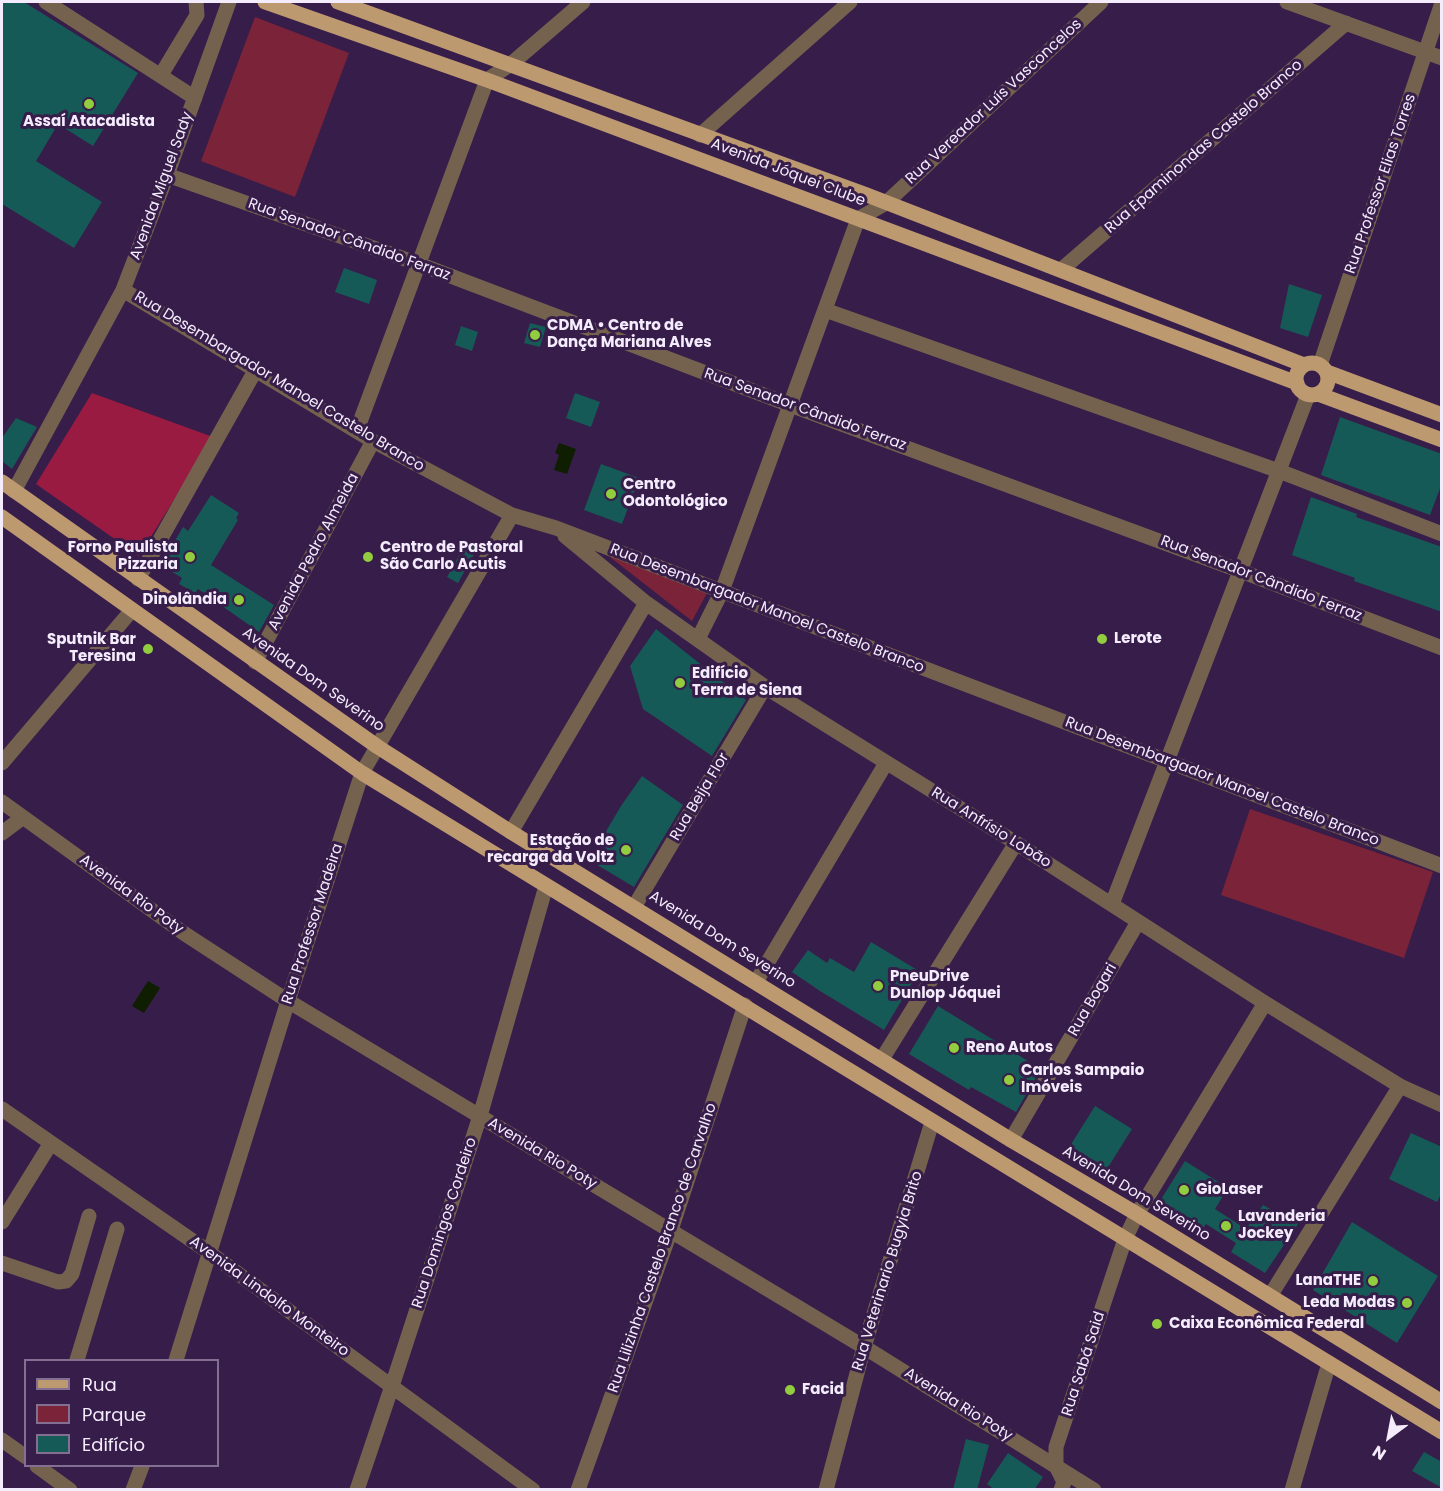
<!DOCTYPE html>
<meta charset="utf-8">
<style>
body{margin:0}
#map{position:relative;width:1443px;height:1491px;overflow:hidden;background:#371d49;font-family:Poppins,sans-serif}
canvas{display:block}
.frame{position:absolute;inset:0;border:3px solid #f4ebfc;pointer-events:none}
.legend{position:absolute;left:24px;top:1359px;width:195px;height:108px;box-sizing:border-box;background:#371d49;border:2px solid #836f91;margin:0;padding:8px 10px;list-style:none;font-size:18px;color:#f4ebfc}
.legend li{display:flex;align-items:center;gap:12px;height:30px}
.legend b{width:30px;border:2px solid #836f91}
.north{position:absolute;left:1359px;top:1407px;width:60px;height:60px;-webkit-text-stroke:4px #371d49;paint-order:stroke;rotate:212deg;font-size:16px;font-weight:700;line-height:24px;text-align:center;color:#f4ebfc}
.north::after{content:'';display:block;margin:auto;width:21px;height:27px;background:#f4ebfc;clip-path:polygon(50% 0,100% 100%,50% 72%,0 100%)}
</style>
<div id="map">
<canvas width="1443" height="1491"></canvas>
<div class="frame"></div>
<ul class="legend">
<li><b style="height:8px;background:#bd9970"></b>Rua</li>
<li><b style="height:16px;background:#7b2339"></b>Parque</li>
<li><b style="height:16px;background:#165a57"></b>Edifício</li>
</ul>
<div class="north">N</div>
</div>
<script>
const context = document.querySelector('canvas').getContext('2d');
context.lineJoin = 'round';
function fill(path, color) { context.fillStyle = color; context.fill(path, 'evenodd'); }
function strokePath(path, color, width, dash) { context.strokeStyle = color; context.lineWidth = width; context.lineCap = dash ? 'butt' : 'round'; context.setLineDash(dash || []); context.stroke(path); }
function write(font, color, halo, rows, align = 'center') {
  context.font = font + ' Poppins,sans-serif'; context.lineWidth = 6; context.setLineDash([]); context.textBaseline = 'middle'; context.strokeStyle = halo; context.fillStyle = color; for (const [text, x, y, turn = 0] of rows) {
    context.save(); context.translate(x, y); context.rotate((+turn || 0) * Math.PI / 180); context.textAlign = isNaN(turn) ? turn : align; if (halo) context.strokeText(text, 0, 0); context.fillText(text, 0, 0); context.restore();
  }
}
fill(new Path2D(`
 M255,17L349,53L295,197L201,161Z
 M606,554L707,593L692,621Z
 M1250,809L1433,872L1404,958L1221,895Z`), '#7b2339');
fill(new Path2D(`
 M92,393L213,437L139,556L36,484Z`), '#9a1b42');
fill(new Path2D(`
 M559,443L576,449L567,474L554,470L559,455L555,453Z
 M148,981L160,988L144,1013L132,1006Z`), '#0f1e00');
fill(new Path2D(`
 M2,2H24L138,73L93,146L58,124L36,161L102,202L74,248L2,204Z
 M344,268L377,280L369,304L335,292Z
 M1289,284L1322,295L1308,337L1280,328Z
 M530,323L546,327L540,347L524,343Z
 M461,326L478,332L472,351L455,345Z
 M575,393L600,402L591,427L566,418Z
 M1340,417L1442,454V483L1430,515L1321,475Z
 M16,418L37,427L12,469L2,461V438Z
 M601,464L639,478L622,524L584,510Z
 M211,495L239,513L236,518L238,520L211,565L274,605L259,632L198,589L195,593L179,584L182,578L161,565L183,527L188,531Z
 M1311,497L1357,514L1356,517L1442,547V612L1354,581L1355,578L1292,555Z
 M467,541L478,547L458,583L447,577Z
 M656,629L746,700L712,756L643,709L630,666Z
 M642,776L683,805L634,887L589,860L621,806Z
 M871,942L919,971L884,1030L820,991L792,972L808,950L827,963L830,958L854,972Z
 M938,1006L1041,1069L1016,1112L971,1087L969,1090L909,1054Z
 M1095,1106L1132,1129L1107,1169L1070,1146Z
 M1411,1133L1442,1147V1192L1437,1202L1389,1179Z
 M1185,1161L1228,1188L1215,1209L1246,1229L1263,1205L1298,1224L1265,1273L1231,1252L1236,1243L1206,1224L1201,1231L1158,1204Z
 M1352,1222L1438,1276L1397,1343L1313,1290Z
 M966,1439L989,1445L977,1490H953Z
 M1424,1452L1442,1462V1488L1412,1471Z
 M1008,1453L1043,1477L1034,1490H995L987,1484Z`), '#165a57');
strokePath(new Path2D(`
 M46,2L195,98
 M1287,2L1442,58
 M161,75L197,15L196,2
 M700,135L850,2
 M167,175L419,264L790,405L1246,573L1442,648
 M1061,270L1346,23
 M123,290L373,441L512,515L556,528L1442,866
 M825,310L1279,471L1442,534
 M1320,365L1442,3
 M357,430L487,80L511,64L583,2
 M14,491L123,290L167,175L229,2
 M565,536L646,603L765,687L1016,843L1265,1003L1400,1086L1442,1105
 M138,579L255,371
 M698,639L722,591L858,219L886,203L1101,2
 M255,662L373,441
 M2,763L132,610
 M2,802L185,934L288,1001L864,1347L1094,1490
 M511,832L646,603
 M2,833L22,818
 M1112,904L1308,395
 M634,907L765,687
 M756,982L886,763
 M882,1059L1016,843
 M2,1109L210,1253L533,1490
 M1011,1140L1138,922
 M2,1222L51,1143
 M2,1263L58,1282L66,1281L72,1274L89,1216
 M1270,1296L1400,1086
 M77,1360L117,1229
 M176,1360L288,1001L362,773L512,515
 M2,1440L26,1457
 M37,1466L70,1490
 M133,1490L142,1466
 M357,1490L392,1386L480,1116L546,886
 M578,1490L671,1230L745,1005
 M826,1490L864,1347L932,1122
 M1061,1490L1064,1482L1056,1466V1447L1125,1239L1137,1214L1265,1003
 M1292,1490L1329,1363`), '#74624f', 15);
strokePath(new Path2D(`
 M265,2L487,80L1297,383
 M338,2L867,195L1304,365
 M1296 379a16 16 0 1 1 32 0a16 16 0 1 1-32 0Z
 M1327,372L1442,415
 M1318,394L1442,440
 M2,482L378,747L511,832L1011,1140L1137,1214L1442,1402
 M2,517L362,773L1442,1432`), '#bd9970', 15);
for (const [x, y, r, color] of [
 [89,104,6,"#92cd3f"],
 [535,335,6,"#92cd3f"],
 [611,494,6,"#92cd3f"],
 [190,557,6,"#92cd3f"],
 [368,557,6,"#92cd3f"],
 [239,600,6,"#92cd3f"],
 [1102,639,6,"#92cd3f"],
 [148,649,6,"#92cd3f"],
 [680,683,6,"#92cd3f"],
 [626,850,6,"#92cd3f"],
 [878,986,6,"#92cd3f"],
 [954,1048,6,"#92cd3f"],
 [1009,1080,6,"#92cd3f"],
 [1184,1190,6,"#92cd3f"],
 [1226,1226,6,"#92cd3f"],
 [1373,1281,6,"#92cd3f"],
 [1407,1303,6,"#92cd3f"],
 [1157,1324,6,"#92cd3f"],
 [790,1390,6,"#92cd3f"]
]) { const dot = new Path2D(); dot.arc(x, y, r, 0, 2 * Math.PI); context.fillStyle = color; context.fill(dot); strokePath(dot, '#371d49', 2); }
write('15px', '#f4ebfc', '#371d49', [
 ["Rua Vereador Luís Vasconcelos",994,102,-43],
 ["Rua Epaminondas Castelo Branco",1204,147,-41],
 ["Avenida Jóquei Clube",788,173,21],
 ["Rua Professor Elias Torres",1381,184,-71],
 ["Avenida Miguel Sady",162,186,-70],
 ["Rua Senador Cândido Ferraz",349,240,20],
 ["Rua Desembargador Manoel Castelo Branco",279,382,31],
 ["Rua Senador Cândido Ferraz",805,410,20],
 ["Avenida Pedro Almeida",314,552,-62],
 ["Rua Senador Cândido Ferraz",1261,579,21],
 ["Rua Desembargador Manoel Castelo Branco",767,609,21],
 ["Avenida Dom Severino",313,680,35],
 ["Rua Desembargador Manoel Castelo Branco",1222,782,21],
 ["Rua Beija Flor",700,797,-59],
 ["Rua Anfrísio Lobão",991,828,32],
 ["Avenida Rio Poty",131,895,36],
 ["Rua Professor Madeira",313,924,-72],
 ["Avenida Dom Severino",722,940,32],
 ["Rua Bogari",1093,1000,-60],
 ["Avenida Rio Poty",542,1154,31],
 ["Avenida Dom Severino",1136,1194,31],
 ["Rua Domingos Cordeiro",445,1223,-72],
 ["Rua Lilizinha Castelo Branco de Carvalho",663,1248,-71],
 ["Rua Veterinario Bugyia Brito",888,1271,-73],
 ["Avenida Lindolfo Monteiro",269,1297,36],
 ["Rua Sabá Said",1084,1364,-72],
 ["Avenida Rio Poty",958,1405,32]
]);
write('bold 15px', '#f4ebfc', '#371d49', [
 ["Assaí Atacadista",89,122,"center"],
 ["CDMA • Centro de",547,326],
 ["Dança Mariana Alves",547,343],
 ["Centro",623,485],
 ["Odontológico",623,502],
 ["Forno Paulista",178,548,"right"],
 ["Pizzaria",178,565,"right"],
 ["Centro de Pastoral",380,548],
 ["São Carlo Acutis",380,565],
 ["Dinolândia",227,600,"right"],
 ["Lerote",1114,639],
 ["Sputnik Bar",136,640,"right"],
 ["Teresina",136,657,"right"],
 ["Edifício",692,674],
 ["Terra de Siena",692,691],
 ["Estação de",614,841,"right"],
 ["recarga da Voltz",614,858,"right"],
 ["PneuDrive",890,977],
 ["Dunlop Jóquei",890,994],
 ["Reno Autos",966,1048],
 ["Carlos Sampaio",1021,1071],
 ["Imóveis",1021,1088],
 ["GioLaser",1196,1190],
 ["Lavanderia",1238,1217],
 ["Jockey",1238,1234],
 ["LanaTHE",1361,1281,"right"],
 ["Leda Modas",1395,1303,"right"],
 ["Caixa Econômica Federal",1169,1324],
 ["Facid",802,1390]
], 'left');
</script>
